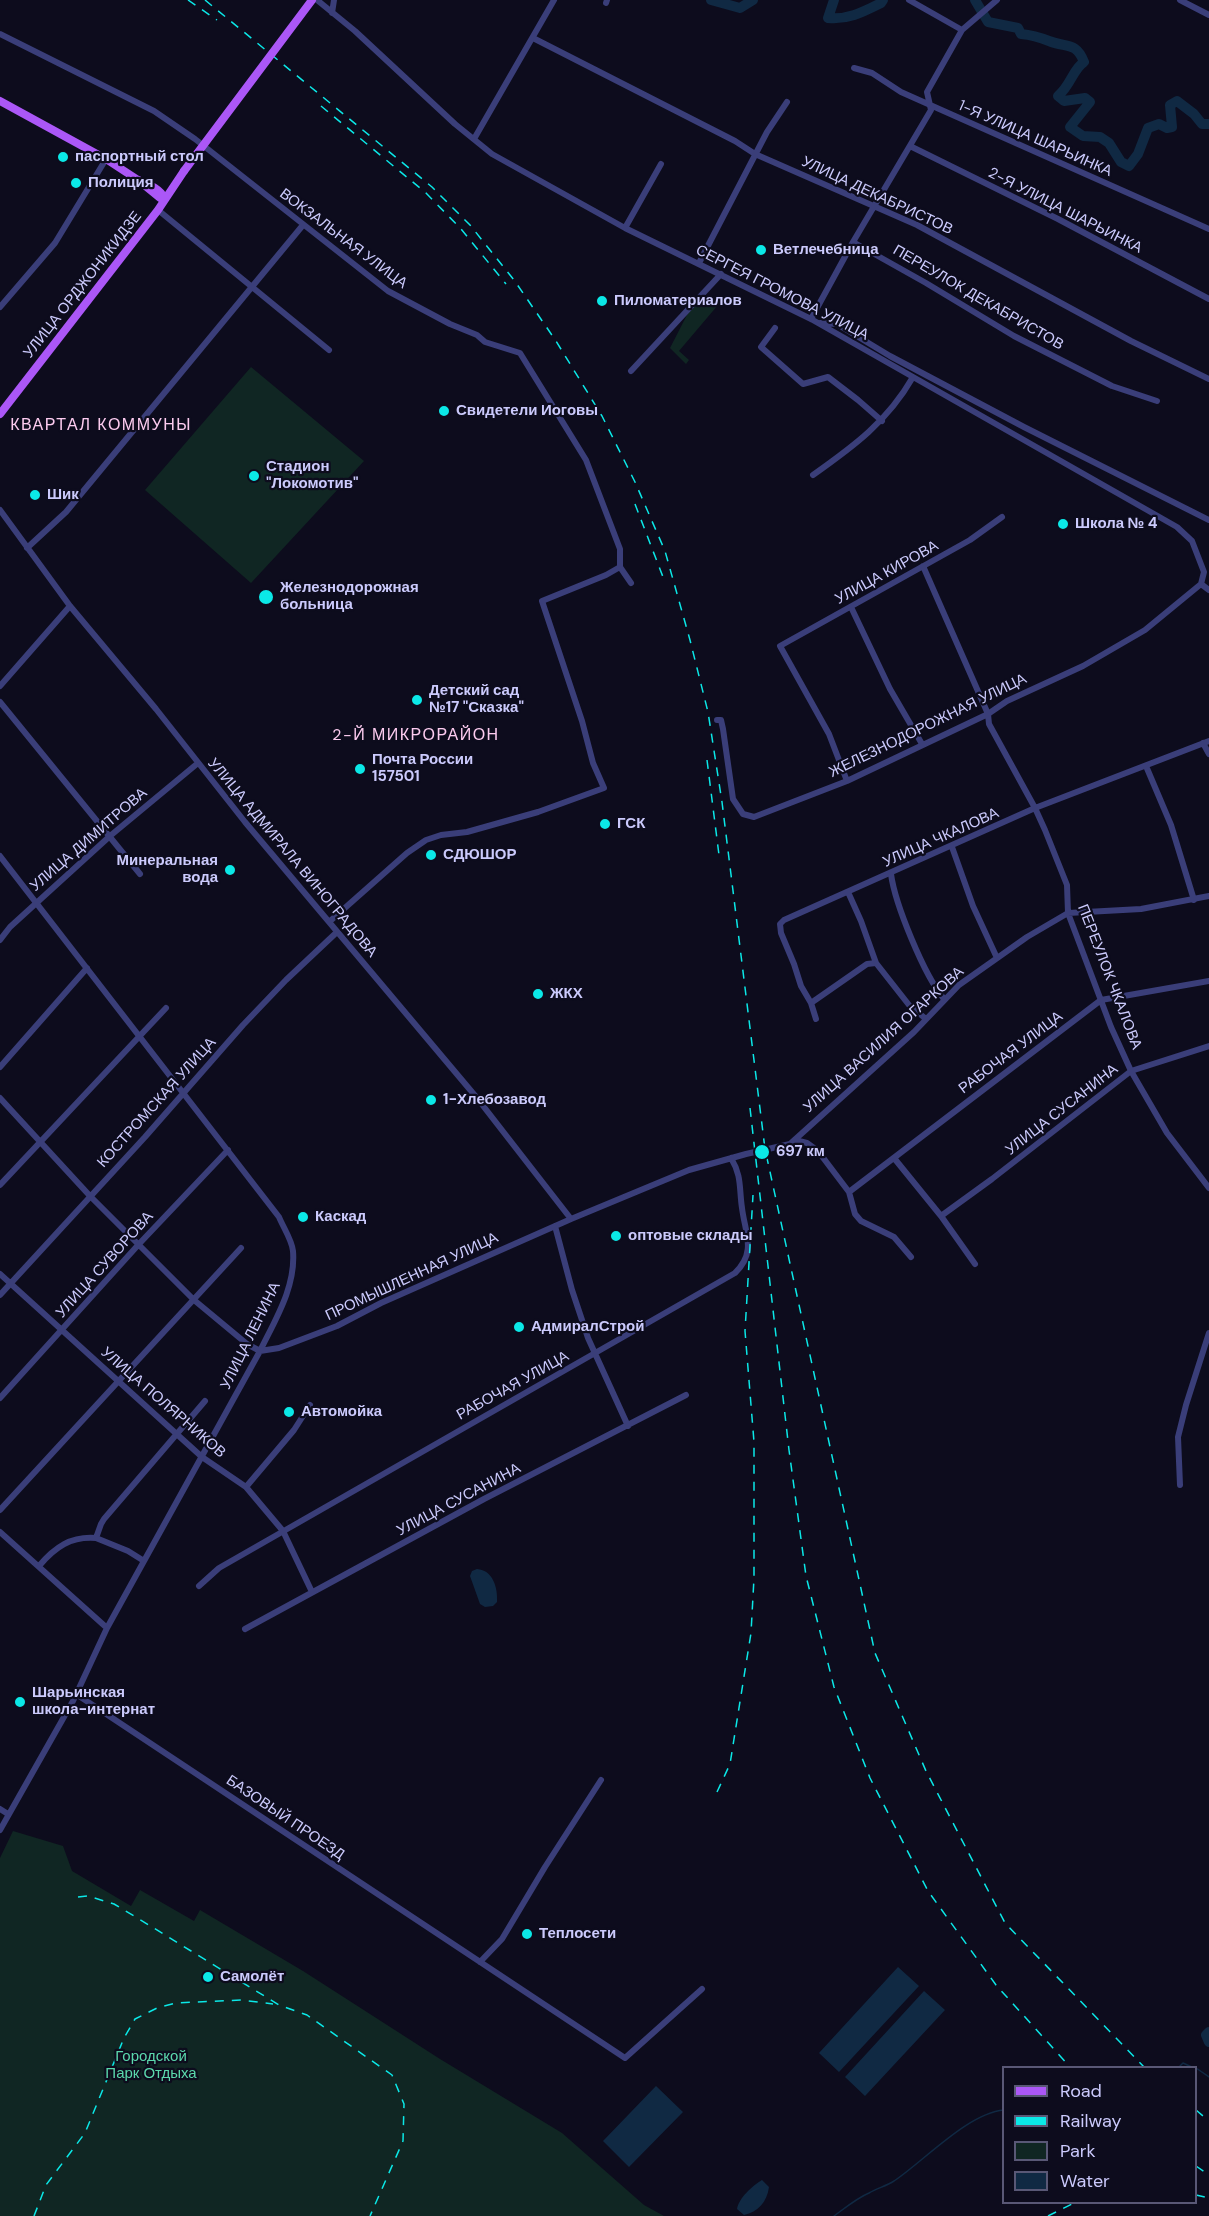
<!DOCTYPE html>
<meta charset="utf-8">
<style>
body{margin:0}
#map{position:relative;width:1209px;height:2216px;overflow:hidden;background:#0d0c1d;font-family:"DM Sans",sans-serif}
canvas{display:block}
.legend{position:absolute;left:1002px;top:2066px;width:195px;height:138px;box-sizing:border-box;background:#0d0c1d;border:2px solid #595876;margin:0;padding:8px 10px;list-style:none;font-size:18px;color:#cbcafc}
.legend li{display:flex;align-items:center;gap:12px;height:30px}
.legend b{width:30px;border:2px solid #595876}
</style>
<div id="map">
<canvas width="1209" height="2216"></canvas>
<ul class="legend">
<li><b style="height:8px;background:#ab57f7"></b>Road</li>
<li><b style="height:8px;background:#0be8e7"></b>Railway</li>
<li><b style="height:16px;background:#102623"></b>Park</li>
<li><b style="height:16px;background:#102943"></b>Water</li>
</ul>
</div>
<script>
const context = document.querySelector('canvas').getContext('2d');
context.lineJoin = 'round';
function fill(path, color) { context.fillStyle = color; context.fill(path, 'evenodd'); }
function strokePath(path, color, width, dash) { context.strokeStyle = color; context.lineWidth = width; context.lineCap = dash ? 'butt' : 'round'; context.setLineDash(dash || []); context.stroke(path); }
function write(font, color, halo, rows, align = 'center') {
  context.font = font + ' "DM Sans",sans-serif'; context.lineWidth = 4.5; context.setLineDash([]); context.textBaseline = 'middle'; context.strokeStyle = halo; context.fillStyle = color; for (const [text, x, y, turn = 0] of rows) {
    context.save(); context.translate(x, y); context.rotate((+turn || 0) * Math.PI / 180); context.textAlign = isNaN(turn) ? turn : align; if (halo) context.strokeText(text, 0, 0); context.fillText(text, 0, 0); context.restore();
  }
}
fill(new Path2D(`
 M709,298L718,305L679,351L689,360L686,364L670,348L688,313L696,304Z
 M251,367L364,461L251,583L145,490Z
 M13,1831L63,1846L72,1871L131,1906L140,1890L194,1921L200,1910L303,1971L440,2059L562,2133L644,2205L664,2216H0V1858Z`), '#102623');
fill(new Path2D(`
 M477,1569C493,1570 498,1588 497,1602L493,1606L485,1607L480,1604L470,1576L472,1571Z
 M898,1967L919,1986L839,2072L819,2053Z
 M924,1991L945,2010L865,2096L845,2077Z
 M656,2086L683,2112L629,2167L603,2141Z
 M762,2180L769,2187C767,2202 758,2212 744,2215L737,2209C739,2198 752,2186 762,2180Z`), '#102943');
strokePath(new Path2D(`
 M1178,2068L1183,2063L1194,2068
 M1196,2068L1209,2077
 M834,2216C845,2208 857,2198 869,2193C878,2188 886,2186 894,2181C924,2161 968,2113 1004,2110`), '#102943', 1.5);
strokePath(new Path2D(`
 M711,0L740,8L753,0
 M834,0L828,18C848,20 863,12 881,3L883,0
 M975,0L988,22L1018,28L1021,34C1032,35 1039,37 1049,41C1066,48 1076,41 1084,62C1073,69 1071,85 1058,96L1064,101L1085,98L1090,102L1070,127L1083,136L1100,137L1109,143L1121,162L1129,166L1138,154L1148,128L1159,124L1167,128L1172,127L1170,105L1177,101L1194,114L1202,124H1209
 M1209,2032L1206,2035L1209,2042`), '#102943', 10);
strokePath(new Path2D(`
 M317,0L355,31L455,124L492,154L625,228L811,319L1177,527L1192,541L1204,572L1201,584
 M909,0L962,30
 M1180,0L1209,15
 M606,3L607,0
 M332,13L334,0
 M0,34L154,111L195,139L388,291L450,324L477,335L485,342L520,353L586,460L620,549V567L631,583
 M533,38L735,141L755,154L917,225L1131,341L1209,379
 M854,68L872,73L901,92L1209,229
 M474,139L554,0
 M910,146L1058,219L1209,299
 M158,210L329,350
 M625,228L661,164
 M853,242L926,283L1014,336L1112,386L1157,401
 M699,263L767,132L787,102
 M0,307L55,243L106,159
 M811,319L853,242L931,110L927,92L962,30L997,0
 M820,323L837,324L890,356L1024,427L1209,520
 M775,328L761,347L803,384L828,377L858,400L882,421
 M631,371L721,274
 M813,475C854,446 887,422 913,377
 M0,510L70,606L156,709L245,822L477,1098L571,1219
 M27,548L66,512L303,225
 M923,566L988,714L989,724L1035,808L1045,830L1067,885L1068,913L1111,1027L1131,1071L1167,1133L1209,1188
 M1201,584L1209,590
 M851,607L890,689L922,744
 M0,686L70,606
 M0,702L140,874
 M717,720H721L723,729L733,799L743,814L754,817L847,781L988,714L1007,701L1083,666L1145,630L1201,584
 M1203,743L1209,754
 M1146,766L1171,825L1194,900
 M847,781L829,734L780,646L970,540L1002,517
 M952,847L973,906L997,958
 M0,856L279,1217C283,1227 292,1240 293,1251C296,1287 275,1320 260,1351L107,1628L73,1701L0,1830
 M891,874C895,904 924,975 944,999
 M848,892L861,921L876,963L909,1005L926,1019
 M329,922L407,853L426,840L441,835L467,832L538,812L604,788L593,763L582,721L542,601L606,575L620,567
 M0,940L10,927L110,836L198,763
 M811,1003L867,964L876,963
 M816,1019L811,1003L801,986L794,964L781,933L780,924L784,920L1035,808L1209,741
 M0,1067L87,968
 M0,1098L90,1196L194,1300L247,1344L260,1351L279,1348L337,1326L381,1303L571,1219L689,1170L746,1154L790,1144L914,1032L959,985L1027,937L1068,913L1141,909L1209,896
 M795,1140L807,1143L818,1151L849,1192L855,1214L861,1221L894,1237L911,1257
 M894,1158L941,1216L975,1264
 M0,1185L166,1008
 M849,1192L1101,1000L1209,981
 M941,1216L992,1179L1131,1071L1209,1046
 M555,1226L572,1290L588,1338L628,1426
 M0,1274L202,1457L246,1487L283,1531L312,1592
 M0,1295L145,1137L243,1025L286,980L337,932
 M0,1398L139,1244L228,1150
 M1180,1485L1178,1437L1186,1405L1209,1333
 M246,1487L294,1430L310,1405
 M0,1510L241,1248
 M0,1532L107,1628
 M96,1538L128,1551L144,1561
 M39,1566C55,1547 71,1536 96,1538L101,1524L104,1519L205,1401
 M199,1586L219,1568L735,1273C757,1252 745,1233 742,1208C739,1188 742,1176 731,1158
 M245,1629L484,1499L686,1395
 M76,1694L625,2058L702,1989
 M0,1809L8,1814
 M480,1962L502,1939L545,1867L601,1780`), '#3a3e79', 6);
strokePath(new Path2D(`
 M0,101L106,159L138,180L160,198L165,199C160,188 148,184 138,180
 M0,414L158,210L184,171`), '#ab57f7', 8);
strokePath(new Path2D(`
 M188,0L217,20
 M205,0L432,187L470,225L514,280L556,341L602,416L635,482L665,551L690,640L708,712L722,802L765,1149L875,1653L926,1771L1005,1923L1145,2068
 M321,106L426,193L461,229L506,284
 M635,504L663,577
 M707,760L719,855
 M750,1108L789,1450L806,1576L834,1687L870,1778L928,1891L996,1985L1071,2068
 M717,1792L730,1764L751,1633L754,1578V1442L745,1331L753,1195
 M78,1897L88,1896L114,1904L139,1919L279,2005L307,2015L392,2075L404,2104L403,2141L370,2216
 M1196,2110L1209,2121
 M1196,2166L1209,2175
 M1196,2195L1209,2198
 M34,2216L46,2185L85,2133L124,2038L135,2019L157,2008L176,2003L241,2000L273,2004
 M1048,2216L1076,2202`), '#0be8e7', 1.5, [9, 8]);
strokePath(new Path2D(`
 M184,171L312,0`), '#ab57f7', 8);
for (const [x, y, r, color] of [
 [63,157,6,"#0be8e7"],
 [76,183,6,"#0be8e7"],
 [761,250,6,"#0be8e7"],
 [602,301,6,"#0be8e7"],
 [444,411,6,"#0be8e7"],
 [254,476,6,"#0be8e7"],
 [35,495,6,"#0be8e7"],
 [1063,524,6,"#0be8e7"],
 [266,597,8,"#0be8e7"],
 [417,700,6,"#0be8e7"],
 [360,769,6,"#0be8e7"],
 [605,824,6,"#0be8e7"],
 [431,855,6,"#0be8e7"],
 [230,870,6,"#0be8e7"],
 [538,994,6,"#0be8e7"],
 [431,1100,6,"#0be8e7"],
 [762,1152,8,"#0be8e7"],
 [303,1217,6,"#0be8e7"],
 [616,1236,6,"#0be8e7"],
 [519,1327,6,"#0be8e7"],
 [289,1412,6,"#0be8e7"],
 [20,1702,6,"#0be8e7"],
 [527,1934,6,"#0be8e7"],
 [208,1977,6,"#0be8e7"]
]) { const dot = new Path2D(); dot.arc(x, y, r, 0, 2 * Math.PI); context.fillStyle = color; context.fill(dot); strokePath(dot, '#0d0c1d', 2); }
write('15px', '#cbcafc', '#0d0c1d', [
 ["1-Я УЛИЦА ШАРЬИНКА",1035,139,24],
 ["УЛИЦА ДЕКАБРИСТОВ",877,196,25],
 ["2-Я УЛИЦА ШАРЬИНКА",1065,211,27],
 ["ВОКЗАЛЬНАЯ УЛИЦА",343,239,37],
 ["УЛИЦА ОРДЖОНИКИДЗЕ",83,285,-52],
 ["СЕРГЕЯ ГРОМОВА УЛИЦА",782,293,27],
 ["ПЕРЕУЛОК ДЕКАБРИСТОВ",978,298,30],
 ["УЛИЦА КИРОВА",887,573,-29],
 ["ЖЕЛЕЗНОДОРОЖНАЯ УЛИЦА",928,726,-26],
 ["УЛИЦА ЧКАЛОВА",941,838,-24],
 ["УЛИЦА ДИМИТРОВА",89,840,-41],
 ["УЛИЦА АДМИРАЛА ВИНОГРАДОВА",292,858,50],
 ["ПЕРЕУЛОК ЧКАЛОВА",1109,977,69],
 ["УЛИЦА ВАСИЛИЯ ОГАРКОВА",884,1040,-42],
 ["РАБОЧАЯ УЛИЦА",1011,1053,-37],
 ["КОСТРОМСКАЯ УЛИЦА",157,1103,-48],
 ["УЛИЦА СУСАНИНА",1062,1110,-38],
 ["УЛИЦА СУВОРОВА",105,1265,-48],
 ["ПРОМЫШЛЕННАЯ УЛИЦА",412,1277,-25],
 ["УЛИЦА ЛЕНИНА",251,1336,-64],
 ["РАБОЧАЯ УЛИЦА",513,1386,-29],
 ["УЛИЦА ПОЛЯРНИКОВ",163,1403,41],
 ["УЛИЦА СУСАНИНА",459,1500,-28],
 ["БАЗОВЫЙ ПРОЕЗД",285,1818,34]
]);
write('bold 15px', '#cbcafc', '#0d0c1d', [
 ["паспортный стол",75,157],
 ["Полиция",88,183],
 ["Ветлечебница",773,250],
 ["Пиломатериалов",614,301],
 ["Свидетели Иоговы",456,411],
 ["Стадион",266,467],
 ["\"Локомотив\"",266,484],
 ["Шик",47,495],
 ["Школа № 4",1075,524],
 ["Железнодорожная",280,588],
 ["больница",280,605],
 ["Детский сад",429,691],
 ["№17 \"Сказка\"",429,708],
 ["Почта России",372,760],
 ["157501",372,777],
 ["ГСК",617,824],
 ["СДЮШОР",443,855],
 ["Минеральная",218,861,"right"],
 ["вода",218,878,"right"],
 ["ЖКХ",550,994],
 ["1-Хлебозавод",443,1100],
 ["697 км",776,1152],
 ["Каскад",315,1217],
 ["оптовые склады",628,1236],
 ["АдмиралСтрой",531,1327],
 ["Автомойка",301,1412],
 ["Шарьинская",32,1693],
 ["школа-интернат",32,1710],
 ["Теплосети",539,1934],
 ["Самолёт",220,1977]
], 'left');
write('15px', '#5bd8ac', '#0d0c1d', [
 ["Городской",151,2057],
 ["Парк Отдыха",151,2074]
]);
context.letterSpacing = '1.5px';
write('16px', '#fdccf0', '#0d0c1d', [
 ["КВАРТАЛ КОММУНЫ",101,426],
 ["2-Й МИКРОРАЙОН",416,736]
]);
context.letterSpacing = '0px';
</script>
